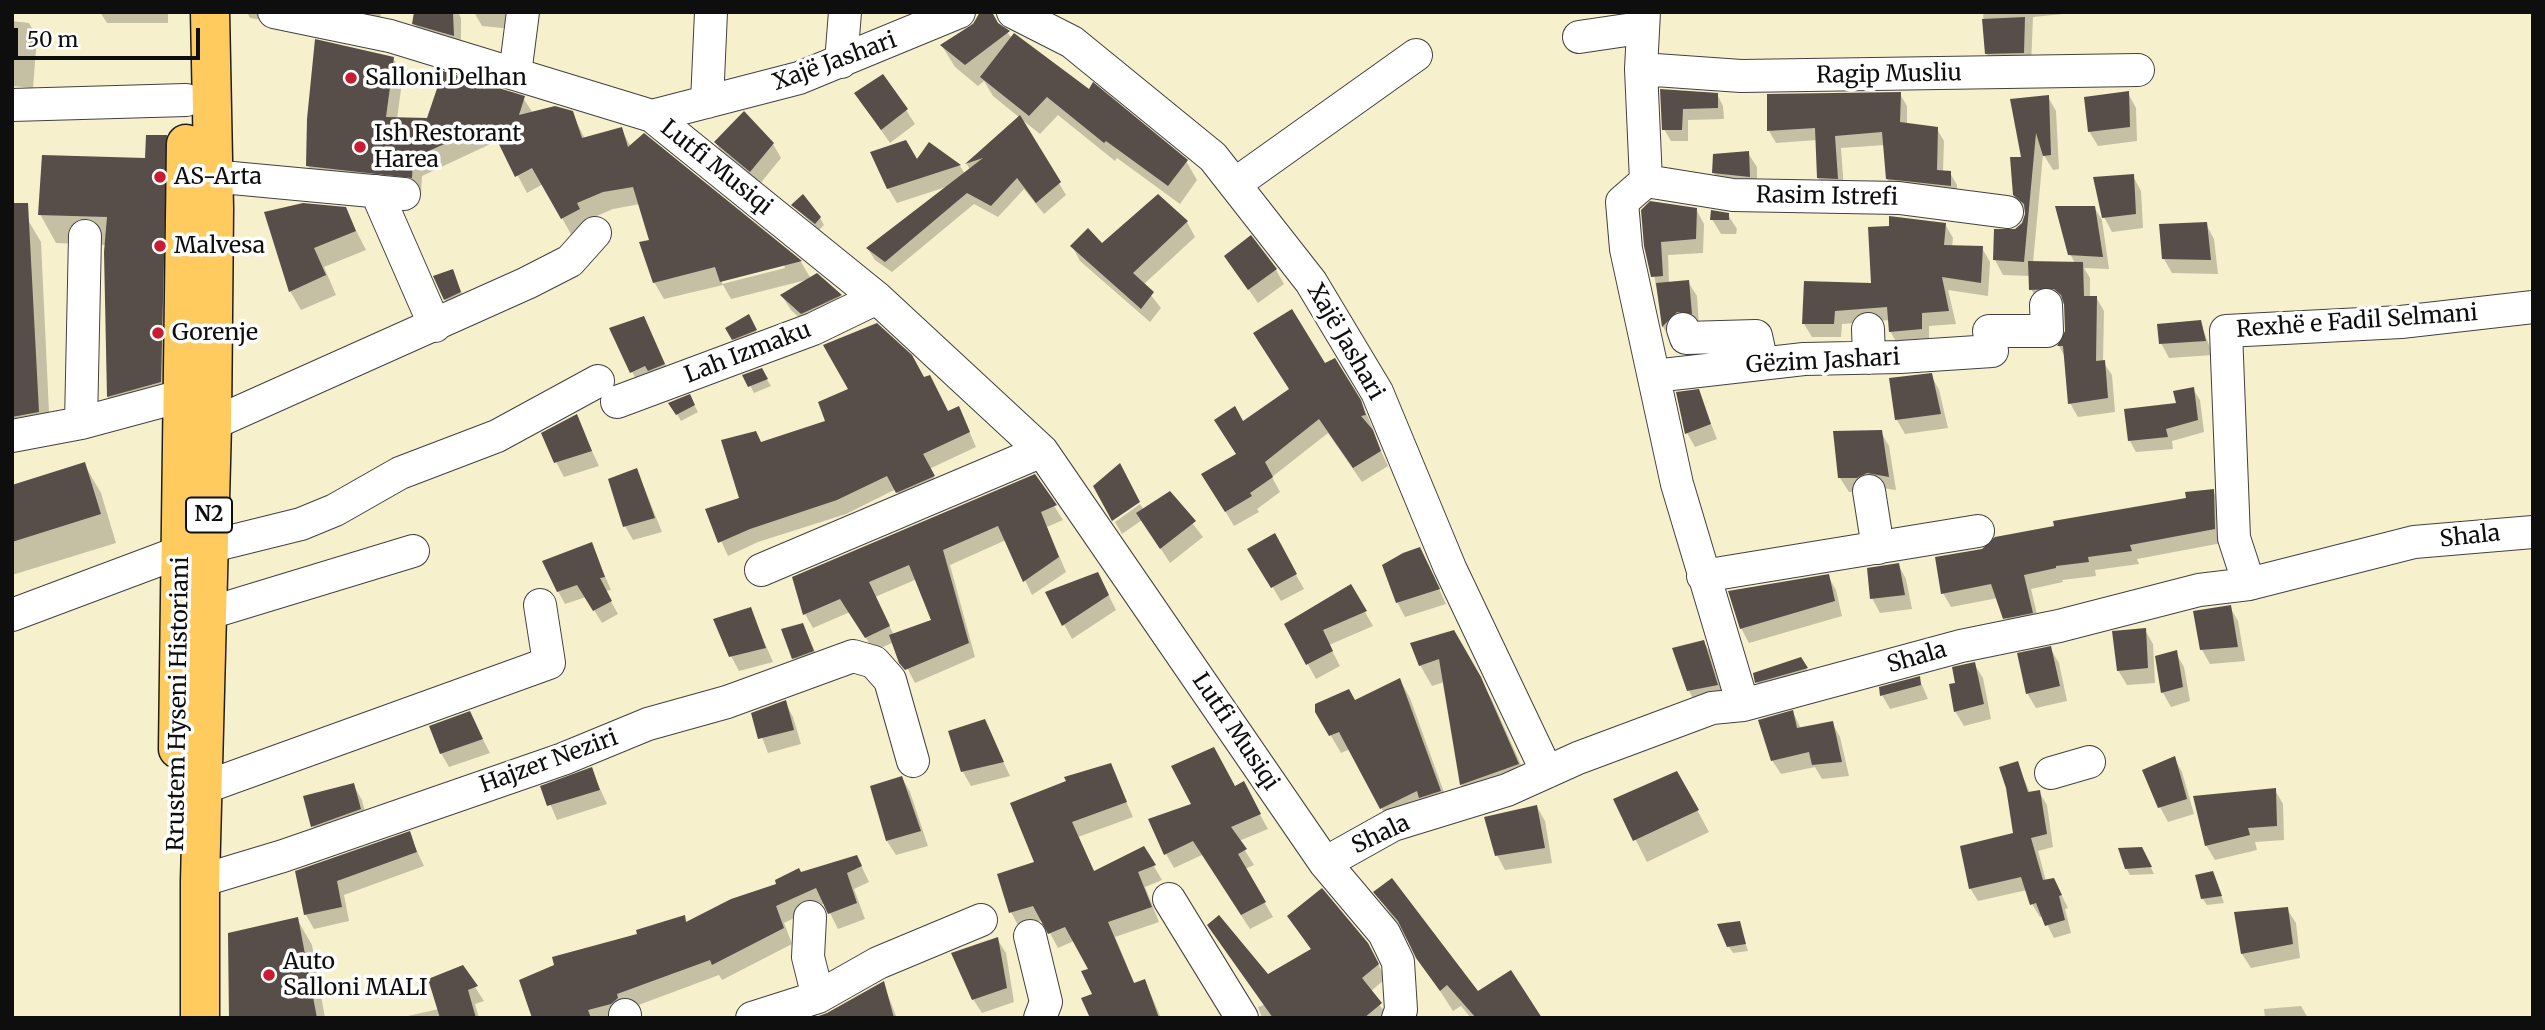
<!DOCTYPE html>
<meta charset="utf-8">
<style>
body{margin:0}
#map{position:relative;width:2545px;height:1030px;overflow:hidden;background:#fffbef;font-family:Merriweather,serif}
canvas{display:block}
.frame{position:absolute;inset:0;border:14px solid #0e0e0e;pointer-events:none}
.scale{position:absolute;left:14px;top:28px;width:186px;height:32px;box-sizing:border-box;border:4px solid #0e0e0e;border-top:0;padding-left:9px;font-size:21px;line-height:24px;white-space:nowrap;color:#0e0e0e;-webkit-text-stroke:5px #fff;paint-order:stroke}
</style>
<div id="map">
<canvas width="2545" height="1030"></canvas>
<div class="frame"></div>
<div class="scale">50 m</div>
</div>
<script>
const context = document.querySelector('canvas').getContext('2d');
context.lineJoin = 'round';
function fill(path, color) { context.fillStyle = color; context.fill(path, 'evenodd'); }
function strokePath(path, color, width, dash) { context.strokeStyle = color; context.lineWidth = width; context.lineCap = dash ? 'butt' : 'round'; context.setLineDash(dash || []); context.stroke(path); }
function write(font, color, halo, rows, align = 'center') {
  context.font = font + ' Merriweather,serif'; context.lineWidth = 7; context.setLineDash([]); context.textBaseline = 'middle'; context.strokeStyle = halo; context.fillStyle = color; for (const [text, x, y, turn = 0] of rows) {
    context.save(); context.translate(x, y); context.rotate((+turn || 0) * Math.PI / 180); context.textAlign = isNaN(turn) ? turn : align; if (halo) context.strokeText(text, 0, 0); context.fillText(text, 0, 0); context.restore();
  }
}
fill(new Path2D(`
 M12,12H2533V1018H12Z`), '#f7f0cd');
fill(new Path2D(`
 M100,12H168V23H107Z
 M247,12H381L378,39L250,18Z
 M416,12H458L461,18V49L422,38L414,23Z
 M474,12H514L512,29L482,26Z
 M988,12L1012,38L1186,161L1197,180L1180,204L1117,158L1115,161L1058,115L1040,134L1020,118L1066,195L1044,214L1024,189L998,217L974,204L892,272L875,260L868,249L949,186L897,203L888,188L930,145L960,166L965,174L970,170L967,164L1020,118L993,96L984,81L978,86L955,67L942,46Z
 M1983,12H2083L2033,17L2031,67L1995,68L1986,53Z
 M12,21L29,23L37,37L33,88L12,86Z
 M393,58L403,75L397,119L428,120L523,98L533,113H572L585,139L621,129L631,147L644,135L801,262L811,279L817,275L840,296L848,310L810,328L791,310L782,296L810,279L731,299L723,285L664,299L654,282L651,242L640,204L613,209L585,221L588,227L572,236L543,184L527,193L499,140L422,176L421,194L318,183L308,166ZM784,264L785,268L722,284V280Z
 M1662,91L1717,94L1723,106L1724,119L1688,120V141H1671L1664,129Z
 M2128,93L2136,108L2137,141L2098,146L2089,131Z
 M856,94L906,110L915,124L890,143Z
 M1900,94L1907,106V125L1937,129L1944,141L1943,172L1950,173L1957,185V198L1895,191L1887,179L1885,145L1841,148L1844,190H1826L1818,178L1817,140L1776,143L1769,131Z
 M2048,97L2056,111L2059,169L2053,170L2043,154L2033,263H2075L2070,254L2094,207L2102,220L2109,269L2084,268L2090,278V298L2096,297L2104,311L2103,362L2112,375L2115,412L2078,417L2070,403L2065,357L2059,346L2067,331L2066,304L2039,303L2031,289L2030,276L2003,275L1995,260L2023,224L2027,213L2015,195L2023,158Z
 M166,136L182,165L177,411L125,425L108,397L106,245L56,243L40,214L147,160Z
 M716,143L773,144L781,158L759,185L724,157Z
 M1748,153L1757,167V191L1722,187L1714,173Z
 M2133,176L2141,191L2143,228L2112,232L2104,217Z
 M1158,196L1187,222L1195,237L1143,285L1161,308L1150,322L1080,261L1072,246L1102,245Z
 M793,205L820,218L824,225L819,230Z
 M345,209L366,250L324,267L336,295L301,310L290,291L266,213Z
 M1696,209L1704,224L1703,253L1668,255L1669,284L1688,282L1697,296L1699,327L1671,340L1663,327L1643,211Z
 M1728,215L1737,229L1736,234H1721L1712,219Z
 M12,219L28,220L41,242L50,434L12,443Z
 M1945,224L1953,238L1952,247L1982,248L1990,262L1988,296L1948,290L1956,324L1929,326V342L1898,345L1890,331V320L1842,324L1841,337H1812L1804,324L1873,285Z
 M2206,224L2214,239L2218,274L2172,273L2164,259Z
 M1226,257L1276,270L1284,284L1258,303Z
 M452,271L468,307L454,314L445,299Z
 M644,318L672,379L640,386L632,372Z
 M2200,322L2213,355L2169,358L2161,343Z
 M752,323L759,337L737,345L727,329Z
 M1334,360L1368,417L1373,429L1371,430L1388,466L1362,482L1328,433L1272,477L1280,492L1257,509L1259,512L1234,526L1212,489L1238,455L1242,423Z
 M761,370L771,386L754,393L745,376Z
 M1931,375L1939,390L1948,428L1905,434L1897,420L1891,379Z
 M2193,389L2200,400L2204,432L2172,441L2173,449L2136,452L2130,441Z
 M1698,391L1717,439L1695,447L1687,433Z
 M693,403L698,412L681,421L671,404Z
 M959,408L976,447L929,469L941,491L905,506L896,489L846,514L758,542L728,556L707,510L741,499L761,444L828,422L948,413Z
 M576,417L599,466L564,477L556,462Z
 M1881,432L1889,446L1896,490L1876,487L1865,492H1849L1840,478Z
 M84,464L101,493L116,543L12,575V487Z
 M637,470L662,532L633,540L625,526Z
 M1035,476L1063,520L1047,527L1066,572L1032,595L1006,540L950,565L975,657L915,683L894,642L874,651L850,612L813,628L805,614ZM917,579L934,621L894,635L875,597Z
 M2213,491L2221,505L2222,543L2137,559L2139,564L2095,570L2096,576L2062,580L2063,582L2031,589L2040,627L2013,632L1998,598L1951,607L1943,593L1982,551Z
 M1169,493L1203,537L1170,563L1142,520L1122,534L1115,522L1140,504L1144,510Z
 M1274,536L1304,589L1281,601L1258,563Z
 M591,544L611,590L605,591L618,614L602,623L586,597L565,604L558,591Z
 M1428,564L1446,604L1405,617L1397,602Z
 M1898,564L1906,579L1912,609L1880,613L1872,598Z
 M1828,576L1836,590L1842,616L1749,643L1741,628Z
 M1350,586L1373,626L1329,645L1340,666L1316,679L1286,625Z
 M1105,588L1116,610L1072,639L1047,593Z
 M2230,607L2238,621L2245,661L2210,664L2202,650Z
 M750,609L773,662L739,671L731,656Z
 M803,625L821,665L802,672L794,658Z
 M2145,630L2153,644L2155,683L2127,685L2118,670Z
 M1453,632L1492,700L1530,785L1473,805L1461,785L1444,682L1432,686L1420,665Z
 M1704,642L1712,656L1725,699L1697,705L1689,691Z
 M2050,648L2059,663L2067,701L2036,708L2027,693Z
 M2176,653L2184,667L2190,701L2171,707L2163,693L2157,658Z
 M1801,659L1814,683L1765,696L1757,682Z
 M1974,664L1983,678L1991,719L1964,726L1955,711L1957,685Z
 M1919,678L1928,699L1890,709L1882,695Z
 M1400,680L1410,698L1450,809L1391,826L1350,749L1341,753L1317,712L1354,701Z
 M785,702L793,717L801,744L768,753L753,714Z
 M1793,712L1801,729L1832,723L1840,737L1849,776L1822,779L1815,767L1781,774L1772,760Z
 M469,713L490,753L449,767L441,753Z
 M984,721L1010,776L971,786L963,772Z
 M2174,758L2182,772L2194,814L2168,822L2160,807Z
 M2017,763L2030,793L2039,792L2047,805L2053,847L2038,851L2046,881L2061,894L2068,908L2065,909L2071,933L2054,938L2043,916L2040,917L2032,904L2027,890L1978,901L1970,888L2015,835Z
 M1110,765L1133,817L1078,837L1095,873L1143,848L1162,880L1145,887L1159,922L1115,937L1135,985L1145,981L1161,1018H1091L1095,995L1091,971L1074,941L1058,948L1043,920L1019,927L1011,912L1036,863Z
 M591,769L607,804L557,820L543,787Z
 M902,778L910,792L928,846L896,855L887,841Z
 M1243,784L1268,829L1239,841L1254,865L1245,869L1273,917L1250,929L1202,855L1174,868L1166,854L1235,788Z
 M353,785L362,800L368,824L321,840L313,826Z
 M2275,790L2283,804L2284,840L2255,842L2257,850L2215,860L2206,845Z
 M1689,795L1709,832L1647,862L1615,800Z
 M1537,807L1545,821L1552,863L1505,870L1497,855Z
 M409,834L424,866L344,895L349,921L314,929L306,915L297,872Z
 M2145,855L2154,874L2130,875L2126,868Z
 M857,857L869,882L854,889L865,919L838,929L825,903L784,923L792,944L722,980L719,975L625,1010L622,1018H534L639,935L684,917L687,923L801,874Z
 M2213,873L2224,903L2207,905L2203,899Z
 M1376,892L1477,993L1540,1018H1471L1461,1006L1453,1011Z
 M2287,909L2296,923L2300,958L2251,968L2242,954L2236,913Z
 M297,919L312,945L325,1018H231Z
 M1739,923L1748,951L1733,953L1729,947Z
 M1298,930L1376,959L1385,979L1370,992L1389,1018H1262L1258,1007L1264,1005L1267,976L1312,951Z
 M997,939L1006,953L1014,1002L982,1013L973,999Z
 M462,967L484,1001L475,1004L479,1018H399L439,1009Z
 M883,983L897,1018H818Z
 M2301,1006L2308,1018H2265L2264,1009Z`), '#0003');
fill(new Path2D(`
 M414,12H453L454,36L412,24Z
 M980,12H992L998,23L1010,31L965,65L940,45L973,24Z
 M2025,17L2024,53L1985,54L1982,19Z
 M1014,33L1089,89L1093,82L1188,160L1168,186L1106,141L1104,143L1047,97L1029,116L980,77Z
 M315,39L394,57L386,117L427,118L443,71L525,96L519,115L555,106L573,111L582,138L622,127L628,147L644,133L802,261L720,282L715,267L653,283L639,242L649,240L633,187L603,192L577,203L580,209L561,219L532,168L515,177L489,124L413,158L412,178L306,166L307,119Z
 M883,74L908,109L881,130L854,93Z
 M1660,89L1718,93V108L1683,109L1682,130H1662Z
 M2129,91L2130,127L2088,132L2084,97Z
 M1901,92L1900,122L1938,127L1937,170L1951,171V186L1886,179L1882,132L1835,136L1838,179L1817,178L1815,128L1767,131V94Z
 M2049,95L2051,155L2043,156L2036,133L2024,262L1993,260L1994,229H2015L2022,223L2025,214L2024,204L2013,195L2010,157H2021L2010,99Z
 M744,111L774,143L750,172L714,142Z
 M1020,115L1061,182L1036,203L1017,178L991,206L967,193L885,262L866,248L983,158L965,164Z
 M146,135H167L161,382L107,397L104,252L107,217L38,215L42,155L145,158Z
 M906,140L917,159L929,142L961,165L887,189L870,152Z
 M1749,151L1750,177L1712,173L1713,154Z
 M2134,174L2136,214L2102,218L2093,177Z
 M803,194L821,217L815,224L791,205Z
 M1158,194L1188,221L1133,273L1154,292L1141,309L1070,246L1088,228L1102,243Z
 M1650,201L1697,208L1696,239L1661,242L1663,276L1651,277L1644,246L1641,210Z
 M12,203H28L39,412L12,417Z
 M303,203L346,207L356,231L314,248L326,275L289,292L264,212Z
 M2055,206H2095L2103,257L2068,255Z
 M1711,210L1729,213V220H1710Z
 M1889,216L1946,223L1944,245L1983,246L1981,283L1942,277L1949,311L1922,313V329L1889,332L1887,307L1835,311L1834,324H1802L1804,281L1871,283L1868,227L1889,226Z
 M2207,222L2211,260L2162,259L2159,224Z
 M1251,235L1277,269L1248,290L1224,256Z
 M2028,261L2083,262L2084,296H2097L2096,361L2105,360L2108,398L2068,404L2063,346H2057L2065,331L2064,304L2061,295L2054,289L2029,290Z
 M453,269L461,292L444,300L433,276Z
 M817,273L842,295L801,314L780,295Z
 M1689,280L1692,314L1677,312L1662,327L1656,283Z
 M1292,309L1325,363L1335,358L1361,400L1366,415L1361,416L1373,430L1381,451L1353,468L1319,419L1265,462L1273,477L1250,493L1252,496L1225,512L1201,474L1236,454L1214,420L1235,406L1243,421L1289,389L1253,333Z
 M749,314L757,330L732,340L725,328Z
 M644,316L665,364L648,371L645,366L630,373L609,328Z
 M2201,320L2206,341L2159,344L2157,324Z
 M877,323L912,355L924,377L930,375L948,411L959,406L970,432L923,454L935,476L896,493L887,476L837,500L750,529L718,543L705,509L739,498L721,440L756,431L761,442L825,421L818,402L848,389L823,345Z
 M762,368L768,379L748,387L742,375Z
 M1932,373L1941,414L1895,420L1889,378Z
 M2194,387L2198,420L2166,429L2168,437L2128,441L2124,409L2176,403L2173,391Z
 M1699,389L1711,424L1685,434L1676,392Z
 M690,394L695,405L676,415L668,403Z
 M577,414L592,451L554,463L541,433Z
 M1882,430L1889,477L1867,473L1857,478H1838L1833,431Z
 M85,462L101,514L12,542V485Z
 M1120,463L1140,502L1112,521L1093,486Z
 M637,468L655,518L623,527L608,479Z
 M1035,474L1057,505L1041,512L1059,557L1023,582L998,526L943,550L969,643L905,670L899,663L889,635L931,620L909,565L869,582L890,626L865,638L840,599L803,615L792,577Z
 M2214,489L2215,529L2130,545L2132,551L2088,557L2089,562L2056,566V568L2024,575L2033,613L2003,619L1991,584L1941,594L1935,557L1982,549L1995,537L2054,526L2053,521L2186,498L2185,492Z
 M1170,491L1196,521L1160,549L1136,513Z
 M1275,533L1297,574L1271,588L1247,549Z
 M592,542L605,577L600,578L612,601L593,611L577,585L557,592L542,561Z
 M1420,547L1440,589L1396,603L1382,565L1403,553Z
 M1899,563L1905,595L1870,599L1867,568Z
 M1098,572L1109,595L1062,626L1045,592Z
 M1829,574L1835,601L1740,629L1728,591Z
 M1351,584L1367,611L1323,630L1333,651L1306,665L1284,624Z
 M2231,605L2238,647L2200,650L2193,611Z
 M751,607L766,648L729,657L713,619Z
 M803,623L814,651L792,659L781,629Z
 M2146,628L2148,668L2117,671L2112,631Z
 M1454,630L1481,677L1519,764L1460,785L1439,659L1419,666L1410,643Z
 M1704,640L1718,685L1687,691L1672,648Z
 M2051,646L2060,686L2026,694L2017,653Z
 M2177,650L2183,687L2161,693L2155,656Z
 M1801,657L1808,668L1755,683L1753,673Z
 M1975,662L1984,704L1954,712L1949,684L1955,683L1952,667Z
 M1920,676L1921,685L1880,696L1879,687Z
 M1400,678L1441,791L1419,798L1417,791L1380,809L1339,732L1329,736L1315,712V704L1349,689L1355,700Z
 M786,700L794,730L758,739L751,713Z
 M1793,710L1797,728L1833,721L1842,762L1812,765L1809,752L1771,761L1758,720Z
 M470,711L483,739L440,754L429,726Z
 M985,719L1004,762L961,772L948,731Z
 M1214,747L1235,786L1244,781L1261,814L1231,827L1247,849L1238,854L1266,902L1241,915L1193,841L1164,855L1148,819L1191,804L1171,766Z
 M2175,756L2187,799L2158,808L2142,770Z
 M2018,761L2028,792L2040,790L2047,834L2031,838L2043,880L2054,878L2062,895L2059,896L2065,920L2045,926L2036,903L2030,905L2021,877L1969,889L1960,846L2013,833L2006,788L1999,767Z
 M1111,763L1127,802L1072,822L1094,871L1144,846L1156,865L1138,872L1152,907L1108,922L1134,983L1145,979L1159,1018H1090L1081,998L1092,994L1081,971L1088,969L1065,927L1048,934L1033,906L1009,913L997,874L1034,862L1010,803L1066,781L1064,777Z
 M592,767L600,790L547,806L540,786Z
 M1677,771L1699,810L1633,841L1613,799Z
 M902,776L921,831L886,841L870,786Z
 M354,783L361,809L311,827L303,796Z
 M2276,788L2277,826L2248,828L2250,835L2205,846L2193,796Z
 M1537,805L1545,848L1495,856L1484,817Z
 M410,831L417,852L337,881L342,907L304,915L295,871Z
 M2142,847L2152,867L2125,869L2118,848Z
 M857,855L862,866L847,873L857,903L828,914L816,888L776,906L784,928L712,965L710,960L617,994L618,998L611,1004L588,1010L591,1018H532L519,980L554,965L552,957L637,934L636,930L685,915L686,922L731,899L776,884L775,880L799,868L801,872Z
 M2213,871L2222,896L2201,899L2195,875Z
 M1392,878L1478,991L1511,970L1542,1018H1476L1447,985L1440,991L1416,958L1398,921L1373,892Z
 M1322,888L1368,943L1379,964L1362,978L1382,1003L1364,1018H1273L1207,925L1219,915L1268,974L1311,949L1287,916Z
 M2288,907L2293,944L2241,954L2234,912Z
 M298,917L317,1018H229L228,933Z
 M1740,921L1746,944L1727,947L1717,924Z
 M998,937L1007,988L972,1000L951,953Z
 M463,965L478,986L468,990L476,1018H440L428,979Z
 M884,981L894,1018H813L827,1013Z`), '#574e49');
const minor = new Path2D(`
 M274,12L390,36L652,116L877,298L1042,451L1325,863L1384,933L1398,962L1401,1010L1398,1018
 M1013,12L1072,42L1213,157L1311,282L1377,392L1450,568L1547,772
 M1644,12L1641,69L1646,181L1622,202L1626,249L1677,484L1743,705
 M1579,37L1640,28
 M841,62L845,12
 M1641,69L1741,76L2138,70
 M515,74L523,12
 M707,102L711,12
 M12,105L186,100
 M652,116L799,78L959,12
 M211,176L404,194
 M1646,181L1733,195L1899,198L2007,212
 M1235,184L1416,55
 M376,191L435,326
 M85,236L81,423L185,395
 M1683,329L1686,338L1756,336L1762,363
 M1868,329L1869,358
 M1654,376L1804,359L1900,357L1992,351L1989,331H2047L2046,305
 M617,402L813,329L877,298
 M212,424L527,283L570,261L595,233
 M12,436L81,423
 M1869,491L1878,548
 M208,547L301,524L335,510L400,473L497,436L598,381
 M761,570L1042,451
 M1703,576L1978,531
 M2249,584L2234,538L2226,331L2401,322L2533,307
 M206,614L413,551
 M12,615L180,552
 M2051,773L2089,762
 M203,788L549,663L540,605
 M1325,863L1393,825L1507,790L1578,758L1712,708L1743,705L1961,646L2059,626L2199,590L2249,584L2414,542L2533,532
 M200,881L283,856L563,759L648,724L727,702L853,656L874,662L890,680L913,761
 M1169,899L1242,1018
 M810,917L808,957L818,997
 M1030,936L1046,1002L1040,1018
 M625,1015V1018
 M752,1018L818,997L878,963L981,920`);
const major = new Path2D(`
 M178,749L186,144
 M200,1018V881L212,424L214,209L210,12`);
strokePath(minor, '#414141', 34);
strokePath(major, '#1f1f1f', 41);
strokePath(minor, '#fff', 32);
strokePath(major, '#ffcb5f', 38);
for (const [x, y, r, color] of [
 [351,78,7,"#c81c32"],
 [360,147,7,"#c81c32"],
 [160,177,7,"#c81c32"],
 [160,246,7,"#c81c32"],
 [158,333,7,"#c81c32"],
 [269,975,7,"#c81c32"]
]) { const dot = new Path2D(); dot.arc(x, y, r, 0, 2 * Math.PI); context.fillStyle = color; context.fill(dot); strokePath(dot, '#fff', 2.5); }
for (const [x, y, w] of [
 [209,515,46]
]) { const box = new Path2D(); box.roundRect(x - w / 2, y - 17.5, w, 35, 5); context.fillStyle = '#fff'; context.fill(box); strokePath(box, '#0e0e0e', 2); }
write('bold 21px', '#0e0e0e', null, [
 ["N2",209,515]
]);
write('23px', '#0e0e0e', '#fff', [
 ["Xajë Jashari",835,62,-20],
 ["Ragip Musliu",1889,75,-1],
 ["Lutfi Musiqi",716,168,39],
 ["Rasim Istrefi",1827,197,1],
 ["Rexhë e Fadil Selmani",2357,322,-4],
 ["Xajë Jashari",1345,342,60],
 ["Lah Izmaku",748,353,-21],
 ["Gëzim Jashari",1823,362,-3],
 ["Shala",2470,537,-6],
 ["Shala",1917,658,-16],
 ["Rrustem Hyseni Historiani",179,704,-89],
 ["Lutfi Musiqi",1235,732,56],
 ["Hajzer Neziri",549,762,-20],
 ["Shala",1381,835,-25]
]);
write('23px', '#0e0e0e', '#fff', [
 ["Salloni Delhan",365,78],
 ["Ish Restorant",374,134],
 ["Harea",374,160],
 ["AS-Arta",174,177],
 ["Malvesa",174,246],
 ["Gorenje",172,333],
 ["Auto",283,962],
 ["Salloni MALI",283,988]
], 'left');
</script>
